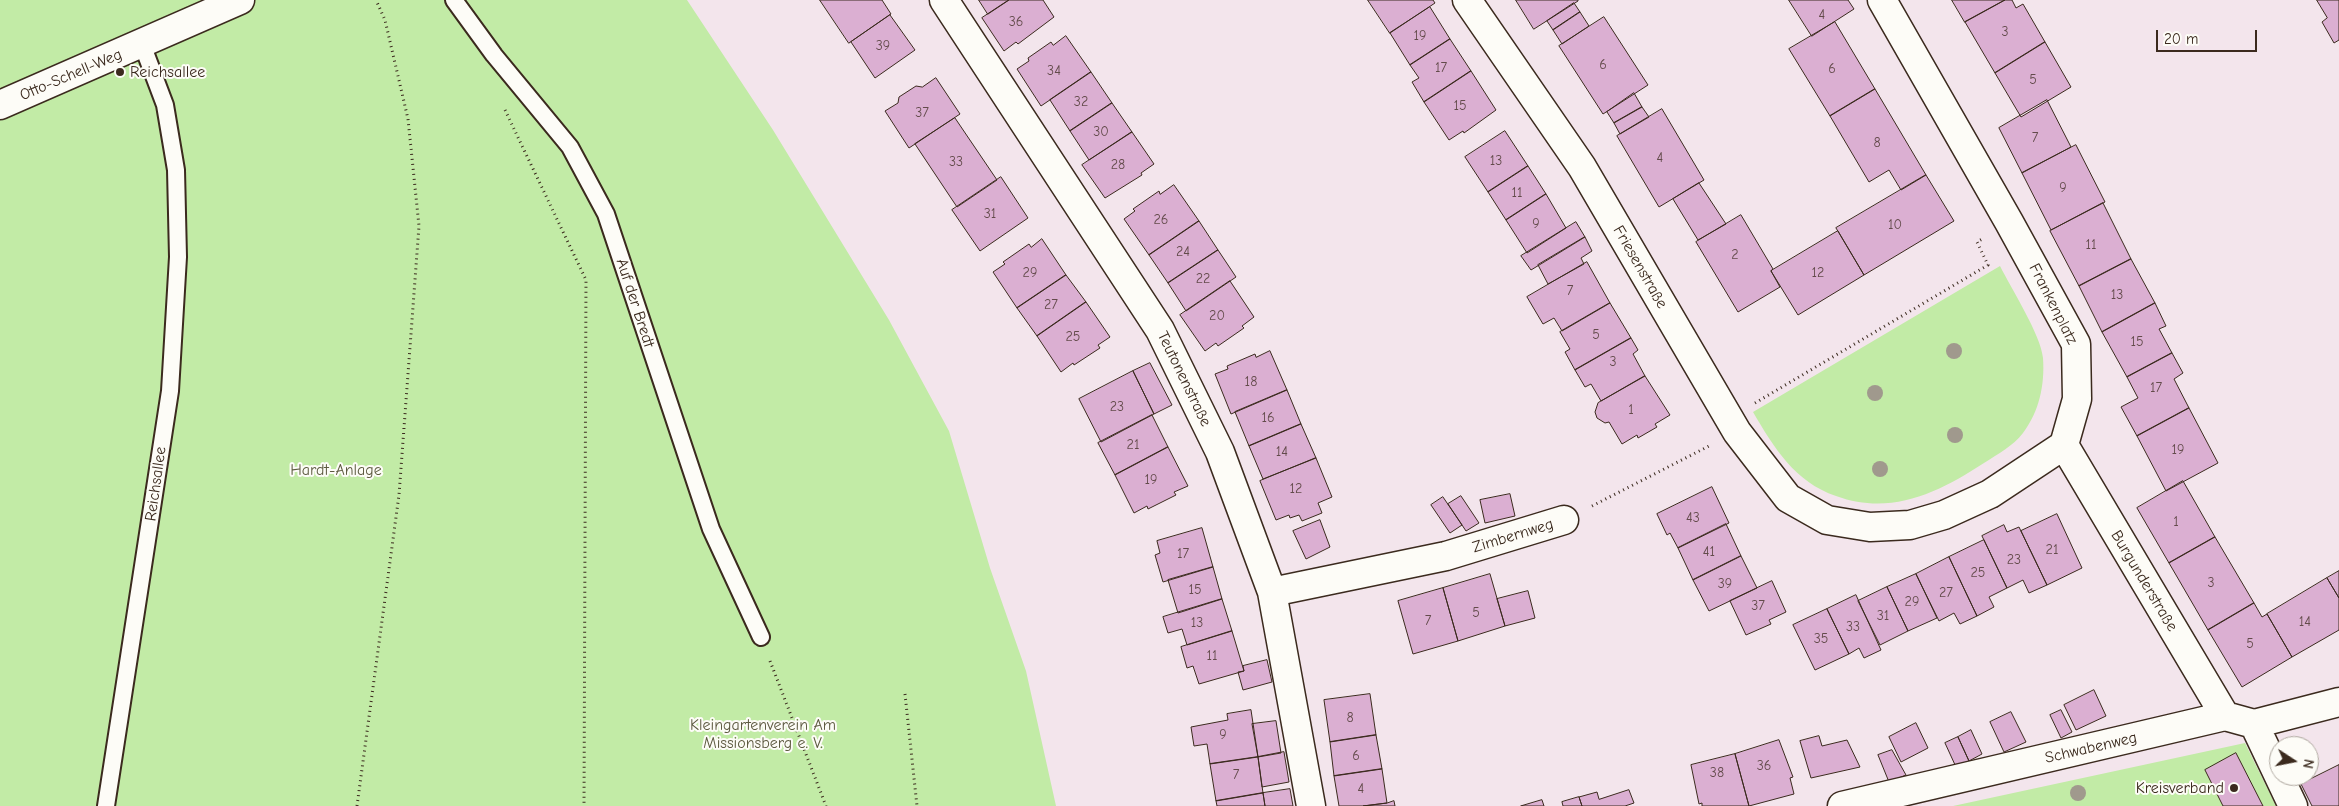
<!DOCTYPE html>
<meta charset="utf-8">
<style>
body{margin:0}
#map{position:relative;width:2339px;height:806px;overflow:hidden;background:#f3e5ec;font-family:"Comic Neue",sans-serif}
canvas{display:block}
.north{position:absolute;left:2269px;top:736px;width:50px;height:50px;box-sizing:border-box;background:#fdfcf7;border:1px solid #afa8a0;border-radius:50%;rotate:101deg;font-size:14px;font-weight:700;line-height:20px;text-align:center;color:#3b2a1e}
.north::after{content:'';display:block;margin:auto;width:18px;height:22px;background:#3b2a1e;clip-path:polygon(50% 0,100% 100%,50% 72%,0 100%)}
.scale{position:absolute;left:2156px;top:30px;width:101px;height:22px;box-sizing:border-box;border:2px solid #3b2a1e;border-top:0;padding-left:6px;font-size:15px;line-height:18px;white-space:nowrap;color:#3b2a1e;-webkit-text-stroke:4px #fdfcf7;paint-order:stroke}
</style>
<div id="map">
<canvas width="2339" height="806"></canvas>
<div class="north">N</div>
<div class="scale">20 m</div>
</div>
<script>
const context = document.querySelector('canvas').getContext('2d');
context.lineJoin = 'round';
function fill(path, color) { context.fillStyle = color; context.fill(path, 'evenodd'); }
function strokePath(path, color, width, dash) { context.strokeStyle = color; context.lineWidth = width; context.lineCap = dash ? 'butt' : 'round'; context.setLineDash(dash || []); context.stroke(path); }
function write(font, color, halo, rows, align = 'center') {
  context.font = font + ' "Comic Neue",sans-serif'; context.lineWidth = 4; context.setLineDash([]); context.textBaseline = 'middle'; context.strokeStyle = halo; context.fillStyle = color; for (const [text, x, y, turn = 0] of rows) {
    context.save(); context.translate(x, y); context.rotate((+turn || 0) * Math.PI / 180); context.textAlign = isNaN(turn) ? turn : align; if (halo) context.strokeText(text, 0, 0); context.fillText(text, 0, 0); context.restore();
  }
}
fill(new Path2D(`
 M0,0H687L773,130L889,320L949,431L990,568L1026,671L1056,806H0Z
 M2000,266C2011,288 2041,335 2043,358C2045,385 2039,412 2023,433C2013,446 1998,454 1984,463C1938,493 1891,516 1836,496C1795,482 1774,448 1753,412Z
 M2245,743L2276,806H1953Z`), '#c2eba6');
const building = new Path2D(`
 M820,0H882L891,14L849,43Z
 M979,0H1009L988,14Z
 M1009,0H1043L1054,17L1018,44L1016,42L1004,51L982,18Z
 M1368,0H1433L1435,3L1390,33Z
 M1516,0H1578V1L1534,29Z
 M1789,0H1848L1854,9L1812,36Z
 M1952,0H2005L1965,22Z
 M2005,0H2012L2016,8L2023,4L2045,42L1995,73L1965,22Z
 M2317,0H2339V40L2334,43L2322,22L2327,18Z
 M1574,3L1580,12L1553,30L1547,21Z
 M1430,7L1450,39L1410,65L1390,33Z
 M1580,12L1589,26L1562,44L1553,30Z
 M890,15L915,50L875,78L851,42Z
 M1604,17L1648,85L1603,114L1559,46Z
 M1835,22L1875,89L1830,116L1789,49Z
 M1066,36L1091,72L1041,106L1017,69L1029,61L1028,58L1051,42L1053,45Z
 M1450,39L1471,71L1424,102L1412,82L1419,78L1410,65Z
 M2045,42L2071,87L2021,117L1995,73Z
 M1471,71L1496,110L1464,133L1463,131L1449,140L1424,102Z
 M1091,72L1112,103L1070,131L1050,100Z
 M936,78L960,114L909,148L885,111L898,103L899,97L916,86L922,87Z
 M1875,89L1926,175L1901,190L1889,170L1869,182L1830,116Z
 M1634,93L1642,107L1614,123L1607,112Z
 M2047,100L2071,147L2022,173L1999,128Z
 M1112,103L1132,132L1089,160L1070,131Z
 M1642,107L1649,117L1620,134L1614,123Z
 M1662,109L1704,180L1659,207L1617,136Z
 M955,118L997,180L957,207L915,144Z
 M1505,131L1528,166L1488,192L1465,157Z
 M1132,132L1154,164L1141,173L1142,175L1105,198L1082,165Z
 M2076,145L2105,202L2051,230L2022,173Z
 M1528,166L1546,194L1506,220L1488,192Z
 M1926,175L1954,221L1864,275L1836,228Z
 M1001,177L1028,218L980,251L952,210Z
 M1699,183L1726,224L1698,240L1673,199Z
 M1174,185L1199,221L1149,255L1124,219L1135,211L1133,209L1159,191L1160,194Z
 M1546,194L1566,228L1527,253L1506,220Z
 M2103,203L2131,259L2079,286L2050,231Z
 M1741,215L1773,269L1771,271L1780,287L1738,312L1696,242Z
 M1199,221L1218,250L1168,283L1149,255Z
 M1576,222L1585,237L1531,270L1521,256Z
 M1838,231L1864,275L1798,315L1771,271Z
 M1585,237L1592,251L1581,258L1584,264L1548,284L1538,265Z
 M1042,239L1066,275L1017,308L993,272L1005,264L1003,262L1029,244L1031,247Z
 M1218,250L1236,277L1186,311L1168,283Z
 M2131,259L2155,303L2102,332L2079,286Z
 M1587,262L1610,303L1562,331L1554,318L1543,324L1527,297Z
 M1066,275L1086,302L1037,336L1017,308Z
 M1230,281L1254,317L1242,326L1244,328L1218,346L1216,343L1205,351L1180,315Z
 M1086,302L1110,337L1098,345L1100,348L1074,365L1073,363L1061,372L1037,336Z
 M1610,303L1631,338L1575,370L1565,352L1570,349L1560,332Z
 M2155,303L2166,326L2159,329L2172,353L2127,377L2102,332Z
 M1631,338L1638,350L1633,354L1645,376L1601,401L1591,384L1585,387L1575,370Z
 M1270,351L1287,390L1231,414L1215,374L1228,369L1227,366L1255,354L1256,357Z
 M2172,353L2183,373L2174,379L2189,408L2137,436L2121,407L2138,398L2127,377Z
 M1150,363L1172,405L1154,414L1133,371Z
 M1133,371L1154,414L1101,442L1079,399Z
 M1645,376L1670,415L1655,424L1657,427L1638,438L1637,435L1622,444L1609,422L1605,423L1597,418L1595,412L1598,403Z
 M1287,390L1301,424L1249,446L1235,412Z
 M2189,408L2218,463L2166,491L2137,436Z
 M1152,415L1168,447L1115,475L1098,443Z
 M1301,424L1316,458L1263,479L1249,446Z
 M1168,447L1188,486L1174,492L1176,495L1148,509L1147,506L1134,513L1115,475Z
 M1316,458L1332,497L1318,503L1322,513L1302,521L1299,515L1290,518L1289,515L1276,520L1260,481Z
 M2183,481L2215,537L2169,563L2137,508Z
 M1712,487L1729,523L1678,548L1670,533L1667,535L1657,514Z
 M1510,494L1515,516L1485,523L1480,500Z
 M1461,496L1479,523L1466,531L1448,504Z
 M1443,497L1462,525L1450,533L1431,505Z
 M2057,514L2082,568L2047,585L2021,531Z
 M1320,520L1330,547L1306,559L1293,531Z
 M1726,524L1741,556L1693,580L1678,548Z
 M2004,525L2007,532L2019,527L2047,585L2029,593L2023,580L2007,588L1982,536Z
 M1202,528L1213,567L1163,582L1155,555L1160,553L1157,541Z
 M2215,537L2254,603L2208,630L2169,563Z
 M1984,540L2007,588L1989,597L1994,607L1977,616L1949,557Z
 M1741,556L1757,588L1709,611L1693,580Z
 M1949,557L1977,616L1960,624L1954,613L1939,621L1916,574Z
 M1213,567L1222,599L1178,613L1168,580Z
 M2339,571V598L2327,578Z
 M1490,574L1505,626L1458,641L1443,588Z
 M1916,574L1937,618L1908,631L1887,587Z
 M2327,578L2339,598V630L2292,657L2267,614Z
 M1772,581L1786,612L1769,620L1771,624L1746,635L1730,601Z
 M1887,587L1908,631L1880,645L1858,601Z
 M1443,588L1458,641L1413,654L1398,601Z
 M1528,591L1535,618L1505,626L1497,599Z
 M1856,595L1881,650L1864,658L1859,648L1849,654L1827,609Z
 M1222,599L1232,631L1187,645L1182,629L1168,633L1163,617Z
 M2254,603L2262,617L2267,614L2292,657L2242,687L2208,630Z
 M1827,609L1849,654L1815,670L1793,625Z
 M1232,631L1244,671L1199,684L1193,666L1187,668L1181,647Z
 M1267,660L1272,682L1243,690L1238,672L1244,671L1243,666Z
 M2094,690L2106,716L2076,730L2064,705Z
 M1370,694L1376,735L1330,742L1324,700Z
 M1251,710L1258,757L1210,764L1207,744L1194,746L1191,727L1228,720L1227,714Z
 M2061,710L2072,732L2061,738L2050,715Z
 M2011,712L2026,742L2004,752L1990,722Z
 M1276,721L1281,753L1258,757L1252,724Z
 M1916,723L1928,748L1901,762L1889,737Z
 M1971,730L1982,754L1969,761L1958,737Z
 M1376,735L1382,769L1334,776L1330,742Z
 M1819,736L1822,746L1847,740L1860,767L1811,778L1800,741Z
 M1958,737L1969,761L1956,767L1945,743Z
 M1779,740L1793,777L1790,778L1794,794L1749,806L1735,754Z
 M1892,750L1906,775L1889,782L1878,755Z
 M1284,752L1289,782L1262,787L1258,757Z
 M2236,753L2263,806H2223L2205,770Z
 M1735,754L1749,806H1702V803L1699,804L1691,765Z
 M1258,757L1263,793L1216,801L1210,764Z
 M2339,765V806H2312L2301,784Z
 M1382,769L1387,803L1363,806H1339L1334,776Z
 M1290,789L1293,806H1265L1263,793Z
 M1629,790L1634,803L1625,806H1582L1579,797L1597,792L1599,799Z
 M1263,793L1265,806H1217L1216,801Z
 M1579,797L1582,806H1563L1562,802Z
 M1542,800L1544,806H1521Z
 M1394,801L1395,806H1363L1387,803Z`);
fill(building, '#dbafd2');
strokePath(building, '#3b2a1e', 1);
const lane = new Path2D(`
 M454,0L494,55L570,147L606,214L711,529L761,637
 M106,806L170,391L178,257L176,170L165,105L142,44`);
const street = new Path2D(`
 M944,0L1160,330L1220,452L1272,592L1311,806
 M1467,0L1582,167L1737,432L1788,498L1827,520L1870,527L1910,525L1944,515L1990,494L2064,445L2077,399L2076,344L2009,222L1882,0
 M0,105L240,0
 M2064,445L2225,716
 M1272,592L1446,556L1564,520
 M2254,724L2293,806
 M1842,806L2225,716L2254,724L2339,702`);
strokePath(lane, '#3b2a1e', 20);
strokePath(street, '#3b2a1e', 31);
strokePath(new Path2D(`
 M505,110L586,280L584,806
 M1755,403L1988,265L1977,242L1984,238
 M1592,506L1709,446
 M770,661L826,806
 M905,694L917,806
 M357,806L399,495L419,226L408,119L385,20L376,0`), '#3b2a1e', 3, [1, 4]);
strokePath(lane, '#fdfcf7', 16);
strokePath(street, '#fdfcf7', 28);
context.fillStyle = '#a0998d';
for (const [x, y] of [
 [1954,351],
 [1875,393],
 [1955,435],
 [1880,469],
 [2078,793]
]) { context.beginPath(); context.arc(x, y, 8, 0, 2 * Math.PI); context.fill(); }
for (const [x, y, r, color] of [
 [120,72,5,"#3b2a1e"],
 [2234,788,5,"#3b2a1e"]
]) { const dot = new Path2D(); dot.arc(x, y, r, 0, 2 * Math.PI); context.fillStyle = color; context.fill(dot); strokePath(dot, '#fdfcf7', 2); }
write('14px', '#634b4b', null, [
 ["4",1822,15],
 ["36",1016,22],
 ["3",2005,32],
 ["19",1420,36],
 ["39",883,46],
 ["6",1603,65],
 ["17",1441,68],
 ["6",1832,69],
 ["34",1054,71],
 ["5",2033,80],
 ["32",1081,102],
 ["15",1460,106],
 ["37",922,113],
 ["30",1101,132],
 ["7",2035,138],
 ["8",1877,143],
 ["4",1660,158],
 ["13",1496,161],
 ["33",956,162],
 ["28",1118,165],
 ["9",2063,188],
 ["11",1517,193],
 ["31",990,214],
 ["26",1161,220],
 ["9",1536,224],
 ["10",1895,225],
 ["11",2091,245],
 ["24",1183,252],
 ["2",1735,255],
 ["29",1030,273],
 ["12",1818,273],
 ["22",1203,279],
 ["7",1570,291],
 ["13",2117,295],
 ["27",1051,305],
 ["20",1217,316],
 ["5",1596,335],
 ["25",1073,337],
 ["15",2137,342],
 ["3",1613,362],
 ["18",1251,382],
 ["17",2156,388],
 ["23",1117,407],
 ["1",1631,410],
 ["16",1268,418],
 ["21",1133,445],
 ["19",2178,450],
 ["14",1282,452],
 ["19",1151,480],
 ["12",1296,489],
 ["43",1693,518],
 ["1",2176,522],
 ["21",2052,550],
 ["41",1709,552],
 ["17",1183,554],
 ["23",2014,560],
 ["25",1978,573],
 ["3",2211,583],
 ["39",1725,584],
 ["15",1195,590],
 ["27",1946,593],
 ["29",1912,602],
 ["37",1758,606],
 ["5",1476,613],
 ["31",1883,616],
 ["7",1428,621],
 ["14",2305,622],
 ["13",1197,623],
 ["33",1853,627],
 ["35",1821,639],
 ["5",2250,644],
 ["11",1212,656],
 ["8",1350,718],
 ["9",1223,735],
 ["6",1356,756],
 ["36",1764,766],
 ["38",1717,773],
 ["7",1236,775],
 ["4",1361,789]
]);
write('16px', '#3b2a1e', '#fdfcf7', [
 ["Reichsallee",130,72],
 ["Kreisverband",2224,788,"right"]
], 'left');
write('16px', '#3b2a1e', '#fdfcf7', [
 ["Otto-Schell-Weg",71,75,-23],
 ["Friesenstraße",1640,267,60],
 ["Auf der Bredt",635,303,72],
 ["Frankenplatz",2053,304,63],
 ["Teutonenstraße",1184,379,64],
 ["Reichsallee",156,484,-82],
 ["Zimbernweg",1513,536,-17],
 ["Burgunderstraße",2144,581,59],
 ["Schwabenweg",2091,748,-13]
]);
write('16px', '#5d5a40', '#fdfcf7', [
 ["Hardt-Anlage",336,470],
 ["Kleingartenverein Am",763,725],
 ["Missionsberg e. V.",763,743]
]);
</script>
